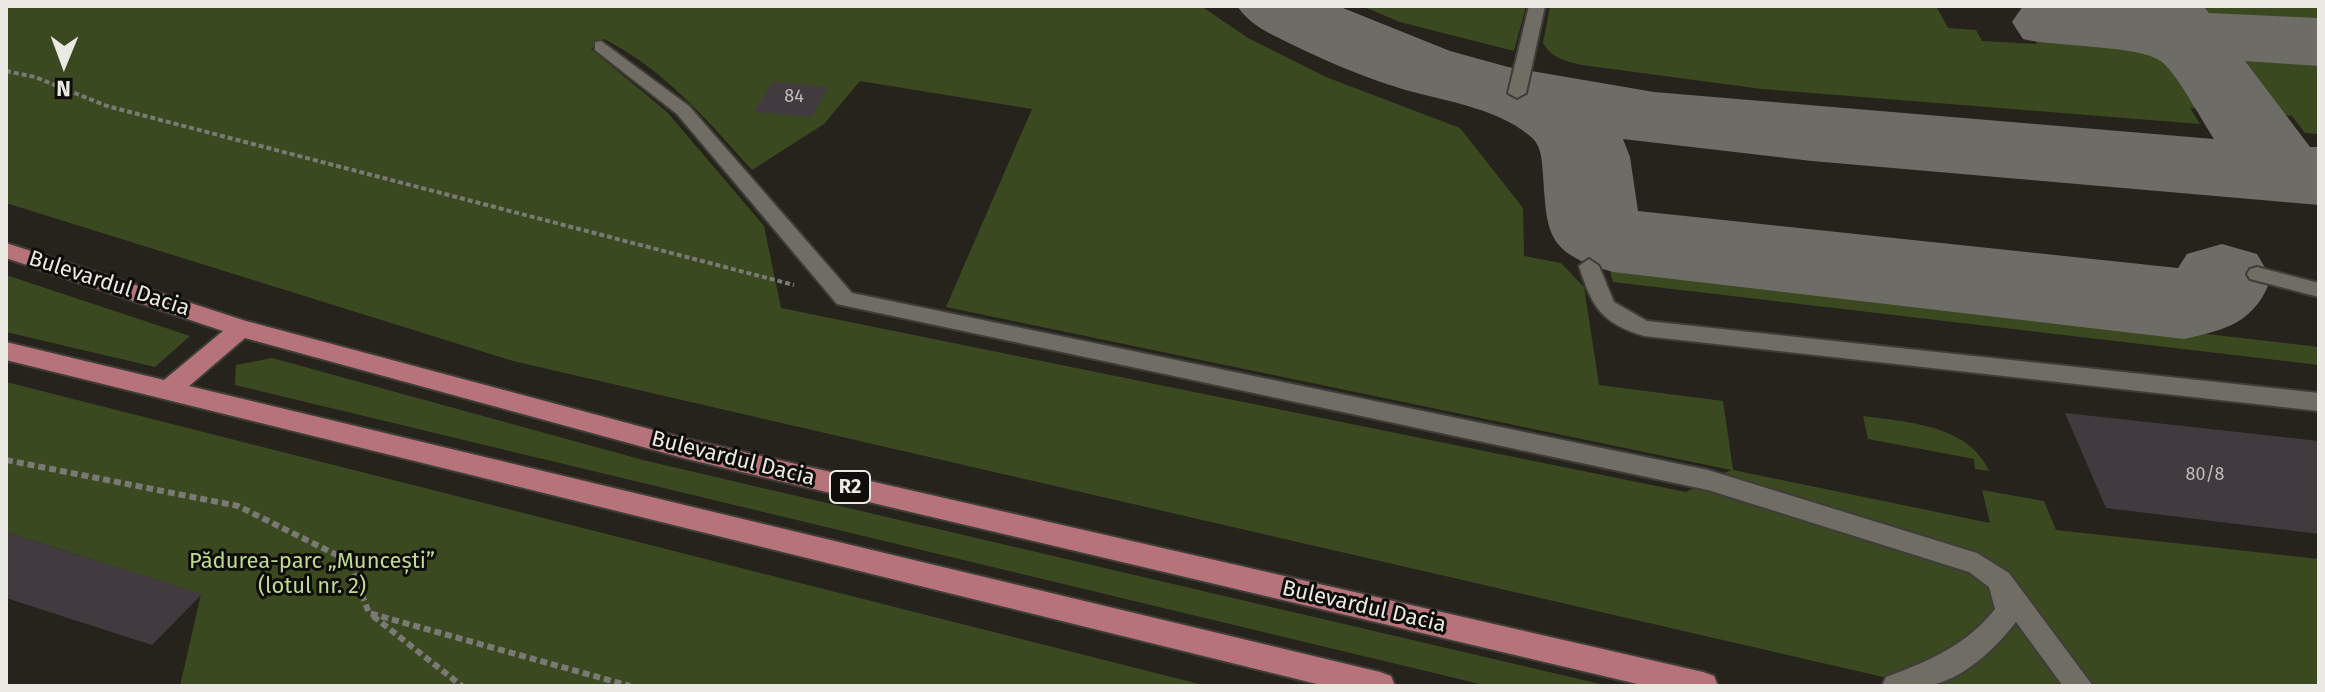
<!DOCTYPE html>
<meta charset="utf-8">
<style>
body{margin:0}
#map{position:relative;width:2325px;height:692px;overflow:hidden;background:#26231d;font-family:"Fira Sans",sans-serif}
canvas{display:block}
.frame{position:absolute;inset:0;border:8px solid #eae9e4;pointer-events:none}
.north{position:absolute;left:24px;top:24px;width:80px;height:80px;-webkit-text-stroke:6px #0e0d0a;paint-order:stroke;rotate:181deg;font-size:22px;font-weight:700;line-height:32px;text-align:center;color:#eae9e4}
.north::after{content:'';display:block;margin:auto;width:28px;height:36px;background:#eae9e4;clip-path:polygon(50% 0,100% 100%,50% 72%,0 100%)}
</style>
<div id="map">
<canvas width="2325" height="692"></canvas>
<div class="frame"></div>
<div class="north">N</div>
</div>
<script>
const context = document.querySelector('canvas').getContext('2d');
context.lineJoin = 'round';
function fill(path, color) { context.fillStyle = color; context.fill(path, 'evenodd'); }
function strokePath(path, color, width, dash) { context.strokeStyle = color; context.lineWidth = width; context.lineCap = dash ? 'butt' : 'round'; context.setLineDash(dash || []); context.stroke(path); }
function write(font, color, halo, rows, align = 'center') {
  context.font = font + ' "Fira Sans",sans-serif'; context.lineWidth = 6; context.setLineDash([]); context.textBaseline = 'middle'; context.strokeStyle = halo; context.fillStyle = color; for (const [text, x, y, turn = 0] of rows) {
    context.save(); context.translate(x, y); context.rotate((+turn || 0) * Math.PI / 180); context.textAlign = isNaN(turn) ? turn : align; if (halo) context.strokeText(text, 0, 0); context.fillText(text, 0, 0); context.restore();
  }
}
fill(new Path2D(`
 M6,6H1201L1248,38L1326,77L1460,128L1523,208L1524,256L1561,263L1584,287L1599,385L1723,401L1733,470L1990,523L1982,490L2044,501L2056,530L2319,559V686H1922L513,361L6,203ZM604,39C665,70 707,120 752,170L824,124L860,81L1032,109L946,307L1731,470L1686,492L781,308L764,226L667,112L591,49Z
 M1362,6H1526L1514,51L1400,22Z
 M1550,6H1936L1948,28L1976,30L1982,41L2037,44L2032,35L2057,37L2055,32L2143,37L2147,44L2167,45L2178,59L2184,60L2210,93H2199L2211,110L2190,108L2200,124L1762,89L1582,65C1565,61 1553,59 1543,43Z
 M2013,6H2139L2147,17L2129,16L2131,20L2047,15L2043,9Z
 M2182,6H2319V29L2306,28L2309,33L2224,28L2219,22L2201,20L2190,7Z
 M2237,45L2319,51V134L2305,133L2292,116L2271,114L2258,98L2249,97L2222,63H2233L2222,49L2241,50Z
 M1619,266L2319,347V365L1613,282L1610,271Z
 M6,275L190,336L155,367L6,332Z
 M272,358L643,460L1609,686H1488L235,385L236,365Z
 M6,382L1207,686H180L201,594L6,532Z
 M1863,416C1907,422 1969,425 1989,471L1975,469L1974,459L1868,439Z`), '#3b4921');
fill(new Path2D(`
 M1237,6H1338L1450,51L1508,67L1654,92L2214,139C2202,121 2178,75 2162,62C2142,45 2055,47 2023,39L2012,22L2023,6H2203L2209,13L2317,18L2319,66L2245,61L2310,147H2319V205L1812,161L1623,139L1630,157L1638,211L2178,268L2187,254L2222,244L2257,254L2271,278C2256,322 2226,330 2184,339L1613,272C1540,252 1548,229 1542,163C1541,153 1539,143 1530,136C1493,105 1438,101 1393,86C1358,75 1324,60 1291,44C1269,33 1251,26 1237,6Z`), '#6e6c66');
fill(new Path2D(`
 M773,82L828,87L812,117L754,112Z
 M2065,413L2319,441V534L2106,508Z
 M6,532L202,594L152,645L6,598Z`), '#413b40');
const lane = new Path2D(`
 M1529,6H1545L1526,93L1517,98L1508,93Z
 M601,41L689,106L852,293L1708,470L1977,553L2009,573L2093,686H2063L2016,622C1995,649 1962,681 1926,686C1912,688 1896,686 1882,686L1886,677C1929,661 1967,645 1995,609L1989,587L1969,572L1708,490L837,304L677,114L595,50V42Z
 M1589,259L1599,266L1614,302L1647,321L2319,393V411L1644,336C1601,323 1592,307 1579,266Z
 M2257,267L2319,283V297L2250,279L2247,274L2250,269Z`);
const primary = new Path2D(`
 M6,243L246,321L687,439L1703,672L1714,676L1718,686H1646L687,459L245,338L189,386L1380,672L1391,676L1395,686H1325L6,360V342L164,380L223,331L6,258Z`);
strokePath(lane, '#3f3d38', 4);
strokePath(primary, '#3f3d38', 4);
strokePath(new Path2D(`
 M6,71L35,77L107,106L794,285`), '#7b7974', 4, [5, 3]);
strokePath(new Path2D(`
 M6,460L238,506L349,561L369,613L630,686
 M373,616L462,686`), '#7b7974', 6, [7, 4]);
fill(lane, '#706d65');
fill(primary, '#b6737a');
write('18px', '#c0bebb', null, [
 ["84",794,97],
 ["80/8",2205,475]
]);
for (const [x, y, w] of [
 [850,487,40]
]) { const box = new Path2D(); box.roundRect(x - w / 2, y - 16, w, 32, 6); context.fillStyle = '#0e0d0a'; context.fill(box); strokePath(box, '#eae9e4', 2); }
write('bold 20px', '#eae9e4', null, [
 ["R2",850,487]
]);
write('22px', '#eae9e4', '#0e0d0a', [
 ["Bulevardul Dacia",109,284,18],
 ["Bulevardul Dacia",733,459,14],
 ["Bulevardul Dacia",1364,607,13]
]);
write('22px', '#bed992', '#0e0d0a', [
 ["Pădurea-parc „Muncești”",312,562],
 ["(lotul nr. 2)",312,587]
]);
</script>
